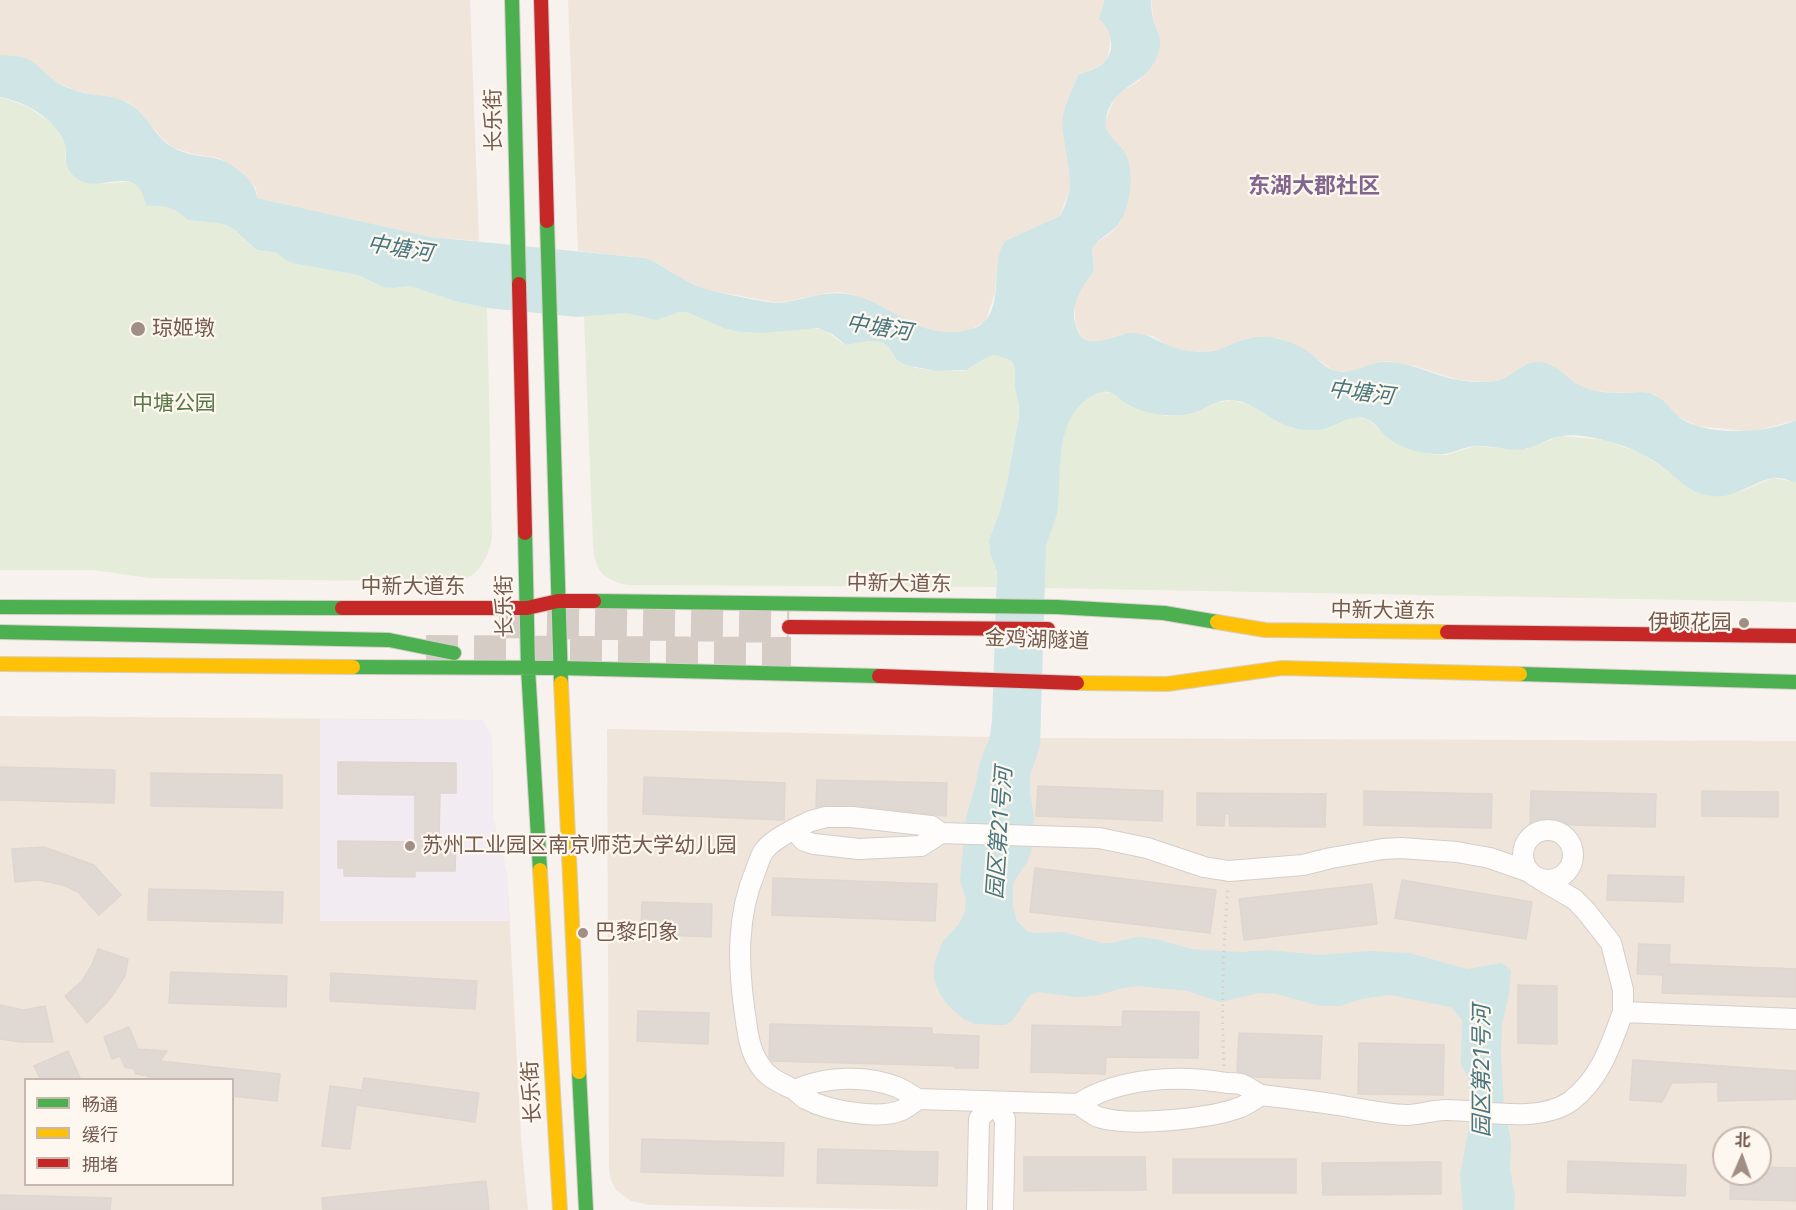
<!DOCTYPE html>
<meta charset="utf-8">
<style>
body{margin:0}
#map{position:relative;width:1796px;height:1210px;overflow:hidden;background:#f7f2ed;font-family:Inter,"Noto Sans SC",sans-serif}
canvas{display:block}
.legend{position:absolute;left:24px;top:1078px;width:210px;height:108px;box-sizing:border-box;background:#fef7ef;border:2px solid #c6b8af;margin:0;padding:8px 10px;list-style:none;font-size:18px;color:#735a4f}
.legend li{display:flex;align-items:center;gap:12px;height:30px}
.legend b{width:30px;border:2px solid #c6b8af}
.north{position:absolute;left:1712px;top:1126px;width:60px;height:60px;box-sizing:border-box;background:#fef7ef;border:2px solid #c6b8af;border-radius:50%;rotate:2deg;font-size:16px;font-weight:700;line-height:24px;text-align:center;color:#735a4f}
.north::after{content:'';display:block;margin:auto;width:21px;height:27px;background:#a18f86;clip-path:polygon(50% 0,100% 100%,50% 72%,0 100%)}
</style>
<div id="map">
<canvas width="1796" height="1210"></canvas>
<ul class="legend">
<li><b style="height:8px;background:#4caf50"></b>畅通</li>
<li><b style="height:8px;background:#ffc107"></b>缓行</li>
<li><b style="height:8px;background:#c62828"></b>拥堵</li>
</ul>
<div class="north">北</div>
</div>
<script>
const context = document.querySelector('canvas').getContext('2d');
context.lineJoin = 'round';
function fill(path, color) { context.fillStyle = color; context.fill(path, 'evenodd'); }
function strokePath(path, color, width, dash) { context.strokeStyle = color; context.lineWidth = width; context.lineCap = dash ? 'butt' : 'round'; context.setLineDash(dash || []); context.stroke(path); }
function write(font, color, halo, rows, align = 'center') {
  context.font = font + ' Inter,"Noto Sans SC",sans-serif'; context.lineWidth = 4.5; context.setLineDash([]); context.textBaseline = 'middle'; context.strokeStyle = halo; context.fillStyle = color; for (const [text, x, y, turn = 0] of rows) {
    context.save(); context.translate(x, y); context.rotate((+turn || 0) * Math.PI / 180); context.textAlign = isNaN(turn) ? turn : align; if (halo) context.strokeText(text, 0, 0); context.fillText(text, 0, 0); context.restore();
  }
}
fill(new Path2D(`
 M0,0H470L479,241L431,237L257,198L256,188L235,167L218,158L194,154L173,148L163,139L139,111L128,102L74,90L54,81L29,60L0,55Z
 M568,0H1105V23L1110,30L1111,39L1107,60L1101,65L1078,75L1065,106L1062,127L1069,160L1070,187L1060,216L1005,241L997,263L995,293L985,322L968,331L944,333L921,327L855,295L840,292L827,293L779,303L707,290L680,278L658,263L644,258L578,251Z
 M1151,0H1796V420L1763,429L1745,431L1697,426L1675,415L1656,395L1644,392L1612,393L1587,389L1576,385L1552,365H1525L1501,382H1488L1459,380L1414,366L1386,361L1373,364L1354,371H1334L1300,347L1281,339L1269,337L1244,339L1219,350L1210,351H1182L1170,347L1153,336L1123,334L1102,341H1092L1082,338L1075,323V306L1076,296L1083,283L1094,271L1092,248L1093,245L1111,233L1121,221L1129,194L1130,168L1127,158L1106,131V119L1114,99L1119,93L1139,81L1153,66L1160,43L1158,32L1154,23Z
 M0,716L482,720L492,737L493,818L507,873L521,1137L528,1210H0ZM26,1080H232V1184H26Z
 M607,729L1040,738L1796,741V1210H940L650,1205L631,1201L616,1190L611,1180L609,1170ZM1724,1138H1760V1174H1724Z`), '#efe5db');
fill(new Path2D(`
 M320,719L482,720L492,737L493,818L507,873L509,921H320Z`), '#f3ebf2');
fill(new Path2D(`
 M0,97L28,107L53,124L66,145L65,160L71,173C79,176 89,181 98,183C121,186 140,170 147,206C164,205 175,207 187,220L218,223L228,226L236,231L255,250L277,253L287,261L358,275L377,284L393,288L410,286L454,301L487,308L492,538C488,559 478,578 455,582L149,578L93,570H0Z
 M681,312C701,313 719,327 739,331C765,337 792,324 818,329C831,331 836,341 846,345L868,341L882,342L887,345L897,360L916,368L936,371H963L970,369L985,357L994,355L1008,359L1013,365L1015,370V389L1019,406V417L1007,482L999,514L989,540L990,553L997,568L996,587L627,585C602,579 595,571 593,545L584,316L625,313L656,320Z
 M1101,392L1112,393L1125,403L1141,410L1166,416L1187,415L1217,403L1232,400L1256,407L1292,428H1327L1355,417L1367,419L1395,442L1428,454L1446,455L1476,446L1508,449H1527L1560,436L1605,440L1640,453L1667,470L1690,489L1712,496L1742,491L1773,478L1796,482V602L1044,588C1045,571 1044,553 1048,537C1050,528 1056,520 1057,510C1061,475 1054,403 1101,392Z`), '#e5ecd9');
fill(new Path2D(`
 M1105,0H1151C1151,7 1152,15 1154,23C1157,31 1161,36 1160,44C1155,88 1113,79 1106,119C1103,135 1118,141 1125,153C1135,171 1131,203 1121,220C1114,233 1099,237 1092,248L1094,271C1078,291 1065,314 1082,338C1100,348 1117,332 1135,333C1152,335 1158,342 1173,347C1185,352 1200,352 1213,351C1220,350 1224,347 1230,345C1242,339 1256,336 1270,337C1284,339 1300,345 1311,354C1318,359 1325,368 1333,370C1354,377 1369,360 1390,362C1409,363 1425,371 1442,376C1457,381 1472,382 1487,382C1514,383 1520,357 1545,363C1560,366 1569,382 1583,387C1595,392 1610,393 1623,393C1633,393 1645,390 1654,395C1667,400 1673,415 1685,421C1713,436 1768,433 1796,420V482C1789,481 1781,477 1773,478C1752,482 1735,499 1712,496C1686,493 1677,476 1657,463C1642,453 1624,445 1607,441C1593,437 1575,434 1561,436C1545,439 1535,449 1517,450C1503,450 1489,445 1475,446C1461,447 1450,456 1435,454C1419,453 1400,448 1388,438C1381,432 1376,423 1367,419C1349,412 1333,431 1314,430C1303,430 1293,429 1283,424C1265,416 1249,399 1228,400C1214,401 1203,411 1189,414C1169,418 1145,414 1127,404C1121,401 1117,396 1112,393C1105,390 1096,393 1090,397C1052,421 1063,477 1057,513C1054,526 1048,536 1046,548L1040,746L1030,776V793L1034,817L1031,852L1027,862L1014,881L1013,887V907L1017,921L1027,931L1033,933L1064,932L1102,943H1110L1138,937L1160,940L1191,949L1242,952L1270,950L1319,955L1370,951L1410,953L1467,969L1501,963L1511,970L1509,994L1502,1024L1501,1054L1504,1109L1511,1141L1510,1169L1515,1197L1514,1210H1463L1460,1175L1468,1132L1470,1095L1469,1079L1461,1065L1462,1020L1451,1007L1390,995L1361,999L1340,1006H1321L1276,994L1259,993L1220,1002L1188,991L1137,986L1122,988L1099,995L1078,997L1038,992L1030,995L1012,1021L1005,1025L975,1024L963,1019L948,1005L941,996L934,980V964L943,941L959,924L965,912L966,900L960,880L966,818L976,783L980,762L990,736L992,720L997,571L990,553L989,540L999,514L1007,482L1019,417V406L1015,389V370L1013,364L1008,359L994,355L985,358L967,370L936,371L906,365L897,360L887,345L882,342L868,341L846,345L832,334L818,328L762,333L741,332L724,328L689,313L681,312L656,320L625,313L577,317L487,308L454,301L410,286L393,288L383,287L358,275L293,263L287,261L277,253L256,250L236,231L228,226L218,223L187,220C175,207 164,205 146,206C139,158 96,198 75,177C60,163 69,156 65,144C55,118 26,102 0,97V55C9,56 19,55 27,59C37,63 44,72 52,79C60,85 68,88 77,91C96,97 118,94 134,107C149,118 156,138 172,147C200,163 219,148 247,178C253,185 256,188 257,198L431,237L644,258C657,261 665,269 676,275C686,281 698,287 709,290C722,293 769,304 781,303C807,299 830,288 857,296C893,307 922,339 963,331C970,330 978,328 983,323C1005,302 989,265 1005,241L1060,216L1065,206L1070,187L1069,170L1062,127L1063,117L1065,106L1078,75C1086,71 1094,70 1101,65C1117,54 1113,30 1099,19Z`), '#d0e5e6');
const building = new Path2D(`
 M338,762L456,763V793H440L439,838H456L455,871H415V877L344,876V868H338V841L415,842V795L338,794Z
 M0,767L115,770L114,803L0,800Z
 M151,773L282,775V808L151,806Z
 M644,777L785,783L784,820L643,814Z
 M817,780L947,783L946,816L853,805H826L816,807Z
 M1038,786L1163,791L1162,821L1036,816Z
 M1364,791L1492,794L1491,828L1364,825Z
 M1531,791L1656,794L1655,827L1530,824Z
 M1702,791L1778,792V817L1702,816Z
 M1197,793L1326,794L1325,827L1230,826L1229,814H1225L1224,826L1197,825Z
 M44,847L94,865L121,895L99,915L78,892L63,885L39,880L15,882L12,849Z
 M1035,868L1216,890L1210,933L1030,912Z
 M1608,875L1684,877L1683,902L1607,900Z
 M773,878L937,884L935,921L772,915Z
 M1402,880L1532,902L1526,939L1395,918Z
 M1372,884L1377,924L1244,940L1239,899Z
 M149,889L283,892L282,923L148,920Z
 M642,902L712,904L711,937L641,934Z
 M1639,944L1670,945L1669,964L1796,969V997L1662,993L1663,975L1637,974Z
 M98,949L128,959L125,976L110,999L87,1023L65,996L82,981L92,965Z
 M171,972L287,976L286,1007L169,1003Z
 M331,973L477,981L475,1009L330,1001Z
 M1518,985L1557,986V1044L1518,1043Z
 M0,1005L23,1010L45,1006L53,1042H21L0,1039Z
 M638,1011L709,1013L708,1044L637,1041Z
 M1123,1011L1199,1012L1198,1058L1106,1057L1105,1074L1031,1072L1032,1025L1122,1027Z
 M770,1024L932,1028V1034L979,1036L978,1068H955V1066L772,1061L769,1057Z
 M129,1027L138,1049L167,1051L160,1061L280,1074L277,1101L232,1096V1080H148L149,1076L136,1074L134,1069L125,1067L120,1056L112,1059L104,1037Z
 M1239,1033L1322,1036L1320,1079L1253,1077L1237,1071Z
 M1359,1043L1444,1045L1443,1095L1358,1094Z
 M68,1051L81,1080H41L34,1066Z
 M1633,1060L1796,1071V1099L1718,1101V1082L1672,1083L1662,1102L1630,1100Z
 M364,1078L479,1093L475,1122L356,1105L350,1149L322,1146L330,1086L362,1090Z
 M642,1139L784,1143L783,1176L641,1172Z
 M818,1149L938,1152L937,1186L817,1183Z
 M1024,1157H1145L1146,1190L1024,1191Z
 M1173,1159H1296V1193H1173Z
 M1568,1161L1686,1165L1685,1196L1567,1192Z
 M1441,1162V1194L1323,1195L1322,1163Z
 M1760,1167L1796,1168V1201L1730,1199L1731,1174H1760Z
 M486,1181L489,1210H323L322,1198Z
 M0,1195L111,1198L110,1210H0Z`);
fill(building, '#e0d8d3');
strokePath(building, '#dfd6d0', 1.5);
strokePath(new Path2D(`
 M499,622L789,627
 M426,651L791,653`), '#d6ccc6', 32, [32, 16]);
const street = new Path2D(`
 M794,829L811,821L826,817H852L931,826L941,833L921,846L859,849L814,844L804,841L794,829C784,835 771,841 764,851C760,856 758,865 755,872C737,915 738,962 744,1007C747,1026 748,1048 759,1064C768,1079 781,1083 795,1090
 M1523 855a25 25 0 1 1 50 0a25 25 0 1 1-50 0Z
 M941,833L1099,838L1147,848L1204,867L1229,871L1303,865L1331,858L1383,849L1401,848L1457,852L1490,858L1527,871
 M1541,880L1574,899L1586,911L1611,943L1623,990V1012
 M1261,1095C1287,1098 1313,1101 1338,1105C1361,1109 1383,1114 1406,1115C1419,1115 1433,1110 1446,1110C1483,1110 1539,1124 1571,1101C1600,1079 1611,1045 1623,1012L1796,1019
 M918,1099C913,1103 908,1107 902,1110C879,1120 828,1111 806,1099C802,1097 799,1093 795,1090C825,1076 867,1075 897,1087C904,1090 911,1095 918,1099L1078,1104C1084,1108 1091,1114 1098,1117C1129,1127 1210,1119 1241,1107C1248,1104 1255,1099 1261,1095C1255,1092 1248,1087 1241,1084C1236,1083 1232,1083 1227,1083C1178,1075 1120,1077 1078,1104
 M977,1210L979,1119L994,1103L1005,1119L1003,1210`);
const fast = new Path2D(`
 M512,0L519,284
 M547,221L561,683
 M525,533L528,668L540,870
 M594,601L1057,607L1164,613L1217,622
 M0,607L342,608
 M0,632L389,640L454,653
 M353,667L560,668L879,676
 M1520,674L1796,682
 M579,1072L586,1210`);
const slow = new Path2D(`
 M1217,622L1265,630L1447,632
 M0,664L353,667
 M561,683L579,1072
 M1077,683L1167,684L1282,668L1520,674
 M540,870L560,1210`);
const jam = new Path2D(`
 M541,0L547,221
 M519,284L525,533
 M342,608H527L558,601H594
 M789,627L1048,629
 M1447,632L1796,636
 M879,676L1077,683`);
strokePath(street, '#d4cec8', 22);
strokePath(fast, '#d6cfca', 16);
strokePath(slow, '#d6cfca', 16);
strokePath(jam, '#d6cfca', 16);
strokePath(new Path2D(`
 M1224,1066C1221,1005 1223,947 1228,887`), '#d7d0cc', 3, [1.5, 4.5]);
strokePath(street, '#fefdfc', 20);
strokePath(fast, '#4caf50', 14);
strokePath(slow, '#ffc107', 14);
strokePath(jam, '#c62828', 14);
for (const [x, y, r, color] of [
 [138,329,8,"#a18f86"],
 [1744,623,6,"#a18f86"],
 [410,846,6,"#a18f86"],
 [583,933,6,"#a18f86"]
]) { const dot = new Path2D(); dot.arc(x, y, r, 0, 2 * Math.PI); context.fillStyle = color; context.fill(dot); strokePath(dot, '#fef7ef', 2); }
write('21px', '#735a4f', '#fef7ef', [
 ["长乐街",494,120,-91],
 ["中新大道东",899,584,1],
 ["中新大道东",413,587],
 ["长乐街",505,606,-91],
 ["中新大道东",1383,611,1],
 ["金鸡湖隧道",1037,640,2],
 ["长乐街",532,1092,-93]
]);
write('21px', '#735a4f', '#fef7ef', [
 ["琼姬墩",152,329],
 ["伊顿花园",1732,623,"right"],
 ["苏州工业园区南京师范大学幼儿园",422,846],
 ["巴黎印象",595,933]
], 'left');
write('21px', '#577847', '#fef7ef', [
 ["中塘公园",174,404]
]);
write('bold 22px', '#80668f', '#fef7ef', [
 ["东湖大郡社区",1314,186]
]);
write('italic 22px', '#47777e', '#fef7ef', [
 ["中塘河",400,249,9],
 ["中塘河",879,328,9],
 ["中塘河",1361,393,7],
 ["园区第21号河",1000,833,-86],
 ["园区第21号河",1482,1071,-90]
]);
</script>
